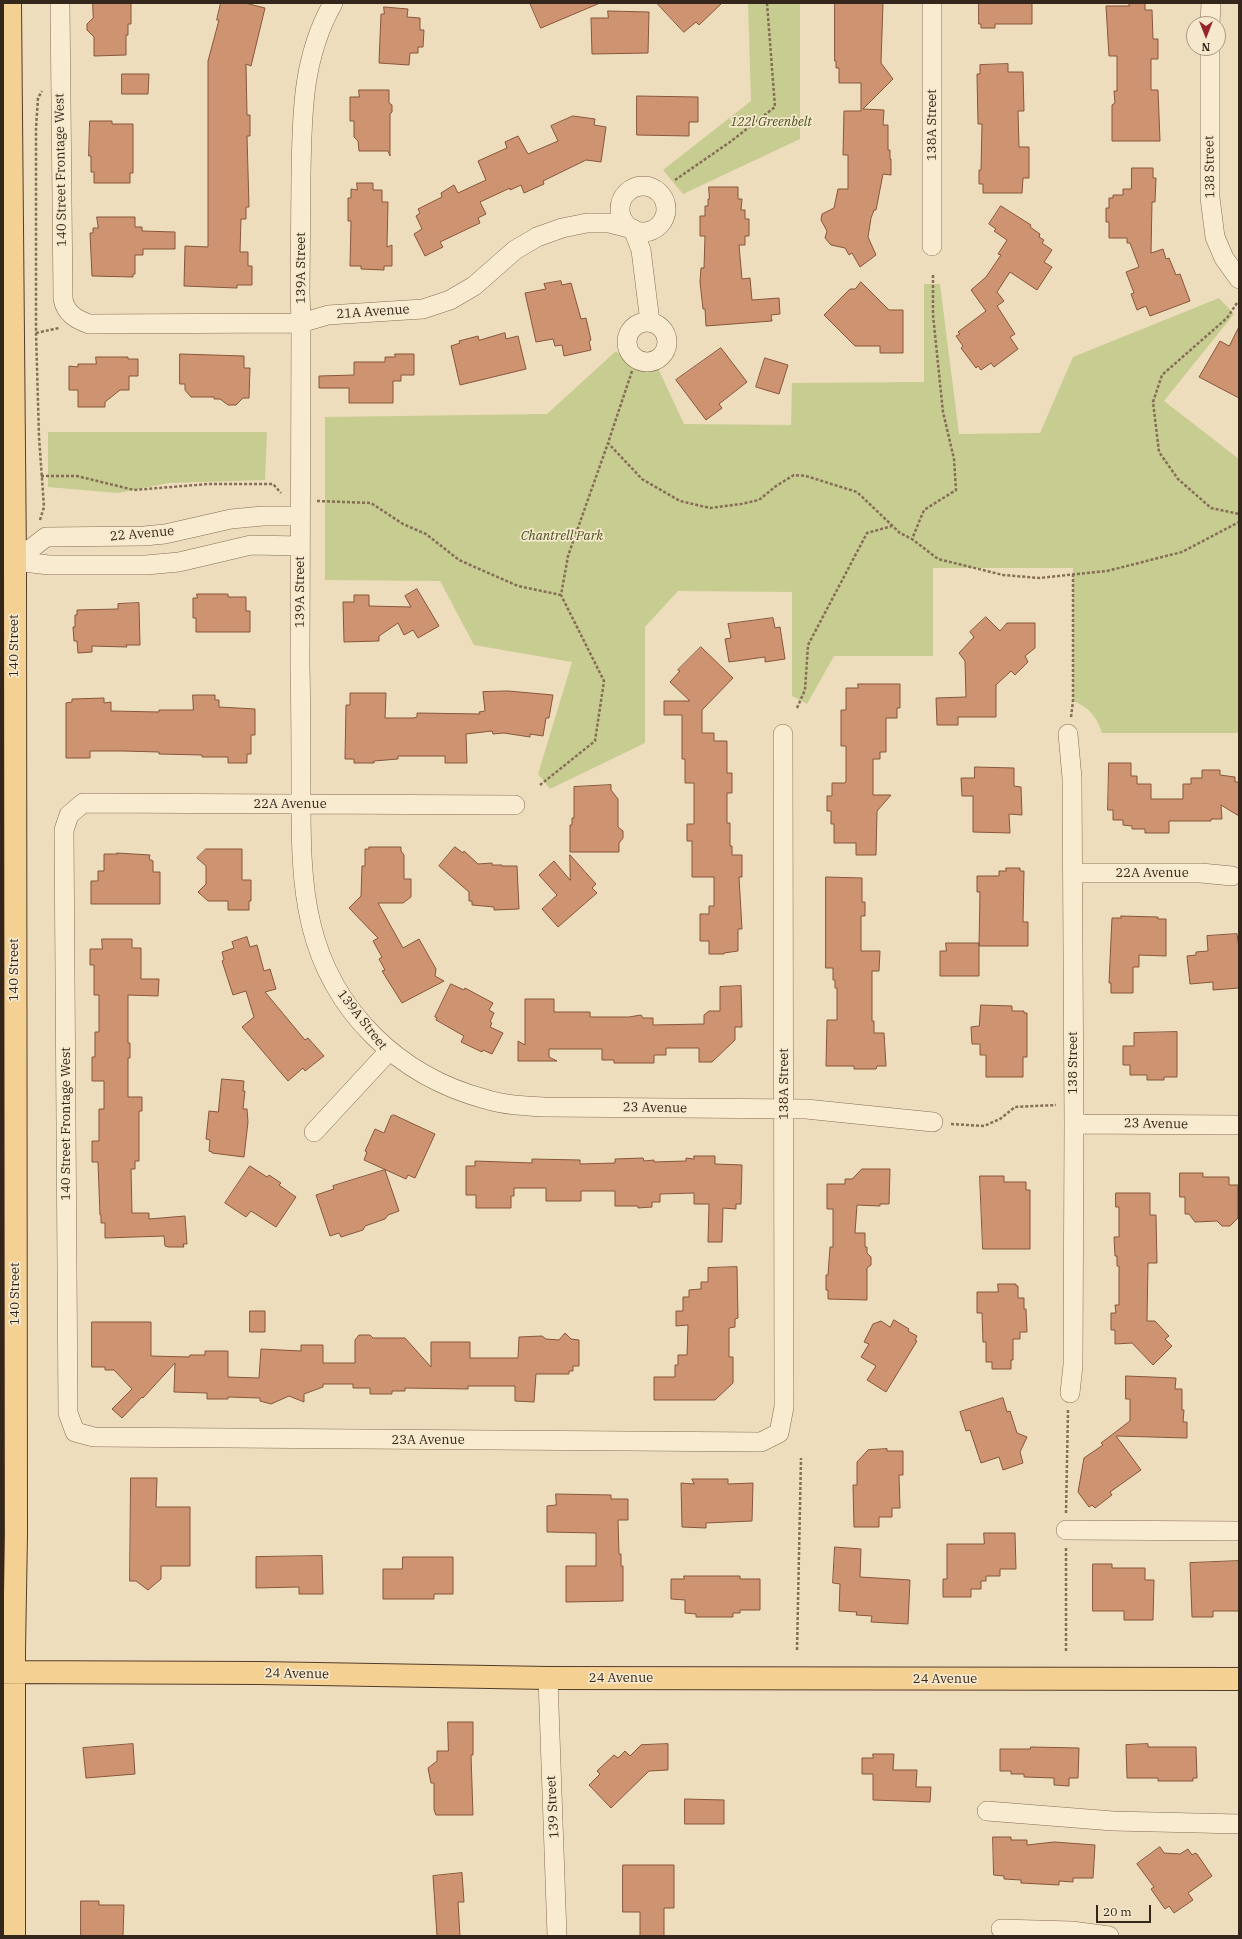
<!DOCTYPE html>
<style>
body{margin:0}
#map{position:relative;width:1242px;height:1939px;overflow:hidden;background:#eeddbc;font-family:"IBM Plex Serif",serif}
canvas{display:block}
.frame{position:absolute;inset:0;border:4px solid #35261b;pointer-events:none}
.north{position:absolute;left:1186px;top:16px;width:40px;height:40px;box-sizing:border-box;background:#f6e8cc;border:1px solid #a99a85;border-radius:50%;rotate:180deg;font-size:11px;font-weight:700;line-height:16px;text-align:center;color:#35261b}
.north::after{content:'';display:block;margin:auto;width:14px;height:18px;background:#96252a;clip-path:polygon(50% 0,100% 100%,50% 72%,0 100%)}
.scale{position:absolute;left:1096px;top:1905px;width:55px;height:18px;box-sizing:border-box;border:2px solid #35261b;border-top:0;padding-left:5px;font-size:12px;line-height:14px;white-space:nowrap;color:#35261b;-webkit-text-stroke:3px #f6e8cc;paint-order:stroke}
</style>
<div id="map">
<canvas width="1242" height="1939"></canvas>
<div class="frame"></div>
<div class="north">N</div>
<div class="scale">20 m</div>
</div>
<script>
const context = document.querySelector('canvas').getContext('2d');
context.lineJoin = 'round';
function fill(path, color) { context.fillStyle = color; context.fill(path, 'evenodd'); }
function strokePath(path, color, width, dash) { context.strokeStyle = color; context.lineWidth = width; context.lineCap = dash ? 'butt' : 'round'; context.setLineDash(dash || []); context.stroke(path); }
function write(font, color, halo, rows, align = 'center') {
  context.font = font + ' "IBM Plex Serif",serif'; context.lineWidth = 3.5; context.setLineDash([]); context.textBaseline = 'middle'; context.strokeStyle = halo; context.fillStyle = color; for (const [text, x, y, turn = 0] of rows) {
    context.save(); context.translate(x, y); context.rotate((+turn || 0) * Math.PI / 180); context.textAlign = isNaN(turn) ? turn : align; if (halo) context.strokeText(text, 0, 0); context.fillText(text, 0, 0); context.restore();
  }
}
fill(new Path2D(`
 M748,3H800V139L683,194L663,170L751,101Z
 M924,284H940L959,434L1040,433L1073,357L1219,298L1234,314L1164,401L1239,459V733H1102C1097,717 1089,707 1073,701V568H933V656H834L807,704L792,696V592L678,591L645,627V743L550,789L538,774L572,662L474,645L440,581L325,580V417L547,414L616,351C628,364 640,368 657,366L684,424L791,425L792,383L924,382Z
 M48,432H267L265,480L169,483L118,493L48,487Z`), '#c7cc91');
const building = new Path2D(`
 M93,3H131V24H128V35H126V55L94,56V37L87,30V24L93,18Z
 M221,3H245L265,8L251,66L246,64L247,115H250V136H247L249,207H246V219H241L240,252H248V266H252V285H237V288L184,286L185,246L208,247V61L219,20H217Z
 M530,3H600L541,28Z
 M657,3H722L699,25L696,22L684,32Z
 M835,3H883L881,63L893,79L863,109L884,110L883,125H888V150H890V159H891V175L883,174L876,210H874L871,218L868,237L876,255L860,267L852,253L849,255L845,248L831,245L825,238L827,231L821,220L822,214L834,208L838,189H848V155H843L844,111H861V83H839V68H836V61H835Z
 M979,3H1032V24H995V28H981V24H979Z
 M1129,3H1145V10H1152L1153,39H1158V59H1151V90H1158L1160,141H1112V105L1115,103L1114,91H1117V56H1109L1106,6H1129Z
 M384,7L408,9L407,17L420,18V30H424L423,47H418V53H410L409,65L379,63L381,14H384Z
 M608,11L649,12L648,53L592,54L591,18H608Z
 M1008,64V72H1023L1024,111H1018L1019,147H1029V178H1023L1022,193H983V184H979V170H981L982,124H978L977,74H980V65Z
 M122,74H149L148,94H122Z
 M359,90H389V103L392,105V112L390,114V156L388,151H359L358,141L354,137V121H350V97H359Z
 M637,96L698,97V122H689V136L637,135Z
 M573,116L595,119L594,125L606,127L601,162L586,160L543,181L544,184L524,193L521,185L510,190V188L480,202L486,214L478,218L480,223L440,242L443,247L425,256L414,234L422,229L416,216L420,213L418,209L442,197L441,193L454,185L458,193L486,180L478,161L507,148L505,142L518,136L528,154L558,141L551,126Z
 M90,121H112V124H133V173H130V183H94V172H91V156H89Z
 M1132,168H1153V178H1156L1155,202H1152L1151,253L1163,249L1166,259L1169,258L1176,275L1180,274L1190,301L1150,316L1146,306L1137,310L1131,294L1134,293L1126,272L1139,267L1130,243H1127V238H1109V222H1106V208H1109V198H1113V195H1123V189H1131Z
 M357,183H373V190H382V202H388L387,247L392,245V266H384V270L361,269V266H350L351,221H348V198H351V189L357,190Z
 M709,187H738V199H742L741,210H745V219H749V236H745V245H739L742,279L750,278L752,300L779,298L780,314L771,315L772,321L706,326L705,309H703L700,282L701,268H704L705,236H700V216H705V206H708V199H709Z
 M1001,206L1031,225L1030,227L1040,234L1039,237L1044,240L1042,243L1052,250L1044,262L1052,267L1037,290L1010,272L997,292L1004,301L997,306L1015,334L1010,337L1018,349L994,367L991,363L981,370L978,366L976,368L961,348L963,346L956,336L960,334L958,332L986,311L971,290L986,277L1001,255L998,254L1007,240L994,231L996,229L989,224Z
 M97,217H135V227H142V231L175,232V249H143V255H135V274H133V277L92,276L90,233H93V228H98Z
 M561,281L562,285L571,283L581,319L586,318L591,340L589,341L591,350L564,356L562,345L555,346L553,339L536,342L525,293L546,289L544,284Z
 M861,282L889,310H903V353H880V346H855L824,315L850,289H855Z
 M1239,327V398L1199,377L1220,341L1229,346Z
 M505,333L506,339L518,336L526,369L460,385L451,346L460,343L459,341L478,336L479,340Z
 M721,348L747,382L719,404L722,408L706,420L676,380Z
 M180,354L244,356V368H250L249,398H243L236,405H228L220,399H214V397H191L185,390V384H180Z
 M395,354H414V375H401V381H393V403H349V388H319V376L354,375V362H385V357H395Z
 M96,357H128V359H138V376H129V390H120L105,402V407H78V390H69V366L78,367V364H96Z
 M765,358L788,365L779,394L756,387Z
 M417,589L439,626L418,638L413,630L404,635L398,623L379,636V641L344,642L343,602H354V595H369V606L411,607L405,596Z
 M197,594H228V597H246V611H250V632H196V618H193V598H197Z
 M139,603L140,645H126L127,647L92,646V652L78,653L77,641H74L73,627H75V615H77V610L118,609V604Z
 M986,617L1000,631L1007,623H1035V648L1025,656L1028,662L1015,675L1011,671L996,685V717H958V725H937L936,698L966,697L965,661L959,653L974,637L970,632Z
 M773,618L775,628L780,627L785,659L765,662V657L729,662L725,639L731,638L728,624Z
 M701,647L733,678L702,710V733H714V741H727V773H732V793H727V823H730V846H732V855H742V877H739L742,929H738V951L724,953V954H709V941H700V914H709V906H714V877H692V841H687V824H694V783H685V759H682V715H664V701H690L670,682L680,671L678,670Z
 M858,684H900V708H897V718H886V752H880V759H873V795H891L877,811L876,855H856V843H834V824H831V811H827V796H832V783H845L846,781V746H841V710H846V688H858Z
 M508,691L553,695L549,718H546L543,736L530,734V737L504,733L493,734L492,731L466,734L467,763H445V756H398V759L374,761V763H354V759H345L346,705H350V693H386L385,718H414L417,717V713L480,714L479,712L485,711L483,692Z
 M193,695H215V700H219V707L255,709V735H251V754H247V763H228V757H202V755L159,754V752L123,751H90V758H66V703L72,702V699L104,698V703L111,702V711L159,712V710H193Z
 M1109,763H1131V776H1137V784H1151V799H1183V784H1191V778H1202V770H1220V775L1235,777V782H1239V816L1221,805L1222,819H1211V821H1169V833H1145V829H1132V826L1123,825V820H1113V810H1108Z
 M975,767L1014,768V786L1021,787L1022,815L1009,814L1010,833L973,832V796H962L961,778H974Z
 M611,785V790L618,799V827L623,831V838L619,843V852H570V825H572V818H574V787Z
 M369,847H401V851L404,855V879H411V897L403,903H378L403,948L419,939L436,969L435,976L444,981L402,1003L382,971L385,970L379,959L382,957L373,941L378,938L349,908L361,896L362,866H365V849H369Z
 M455,847L463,853L464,851L478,864L492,863V865H502V866H517L519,909L494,910V907L472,905V901H469V892L439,866Z
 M206,849H242V880H251V901H249V910H228V901H208L198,892L206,884V866L197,858Z
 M117,853L150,855L149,859L153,861V872H160V904H91V881H98V871H104V854H117Z
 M570,855L596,884L592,888L597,893L558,927L542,909L557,895L539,875L554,861L570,880Z
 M1006,868H1020V871H1024L1023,922H1028V946H979L980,892H977V876H999V871H1006Z
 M826,877L862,878V902H865V916H861V951H880L879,971H872V1021H874V1033H884L886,1066H877L876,1069H854V1066H826L827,1020H837V988H835V980H833V968H826Z
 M1121,916L1158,917V919H1166V956L1139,955V967H1133V993H1111V983H1109L1112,918H1121Z
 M1237,934L1239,948V988L1213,990V982L1190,984L1187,956L1196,955V952L1208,951L1207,936Z
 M247,937L250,947L257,945L264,971L270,969L276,989L265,992L305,1040L308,1038L324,1056L305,1071L303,1068L288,1081L242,1027L254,1017L246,991L233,995L222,961L224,960L222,952L234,948L232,942Z
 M102,939H132V948H141V979H159L158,996L128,995V1043H130V1058H128V1097H142V1111H139V1161H135V1169H131L132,1213H149V1219L185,1216L187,1244H183L184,1247H168L165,1246L164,1236L105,1238V1223H101V1215H100L98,1162H92V1141H99V1109H104V1081H92V1057H95V1032H99V995H94V965H90V949H102Z
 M946,943H979V976H940V951H946Z
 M451,984L464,990L465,988L493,1003L489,1010L494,1013L490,1022L492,1023L490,1027L503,1033L492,1054L483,1050L482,1052L461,1042L464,1036L436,1020L437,1018L435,1017Z
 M741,986L742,1027H735V1040L712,1062H699V1048H666V1055H654V1063H614V1060H602V1049H549V1057L557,1061H518V1041L525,1045V999H554V1012H590V1017H629L641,1015L643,1018H653V1025L704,1024V1015L709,1011H720V987Z
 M981,1005L1012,1006V1011H1024V1013H1027V1057H1023V1077H986V1055H980V1044H972L971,1027L979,1026Z
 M1177,1032V1077H1164V1080H1147V1075H1130V1065H1123V1046H1134V1033Z
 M222,1079L244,1081L243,1091H245L243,1109H247L248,1122L244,1157L212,1153V1152L209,1151L210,1140L206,1139L209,1111L218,1112Z
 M394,1115L435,1134L415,1178L408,1175L406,1179L364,1160L367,1152L365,1151L375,1129L384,1133L391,1116Z
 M694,1156H715V1164L742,1165L741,1204H736V1209L723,1208L722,1242H708L709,1204H694V1193L660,1194V1202H652V1207L638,1208V1206H615V1191H581V1201H546V1188H514V1196H511V1208H476V1195H466V1166H475V1161L532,1163V1159L580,1160V1164L615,1163V1159L643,1158L644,1161L654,1160V1162L686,1161V1158L694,1159Z
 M250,1166L267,1177L269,1175L281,1183L279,1185L296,1197L276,1227L251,1211L246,1217L225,1203Z
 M862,1169H890L889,1204H880V1206L857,1205L855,1233H865V1247H867V1253L871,1257V1265L867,1268V1300L828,1299V1290H826V1275H828L830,1247H833V1209H827V1184H845V1179H852Z
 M385,1170L399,1211L388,1215L385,1219L365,1226L363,1230L341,1237L339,1233L330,1236L316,1195L334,1189L333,1186Z
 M1180,1173H1203V1177H1229V1185H1238V1218L1230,1226H1222L1217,1221L1195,1222L1189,1214H1185V1197H1180Z
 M980,1176H1004V1182H1026V1190H1030V1249H983Z
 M1116,1193H1150V1215H1156L1157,1263H1148L1147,1321H1155L1169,1336L1165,1339L1172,1346L1153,1365L1132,1343L1115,1344V1330H1111V1313H1116L1115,1305H1119V1266H1117V1256H1115L1114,1237H1119V1207H1116Z
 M737,1267L738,1318L735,1319V1327L729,1328V1357H733V1383L715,1400H654V1377H675V1365H678V1355H687L688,1325L676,1326V1311H683V1297H689V1290L701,1289V1282H708V1268Z
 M998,1284H1016V1286H1018V1298H1024V1309H1026L1027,1332H1020V1339H1013V1360H1011V1369H992V1362H986V1342H983L982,1313H977V1292H998Z
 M250,1311H265V1332H250Z
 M894,1320L909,1329L908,1331L917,1336L915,1340L917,1341L886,1392L867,1380L876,1366L861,1357L869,1344L864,1342L873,1324L881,1321L890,1327Z
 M92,1322H151V1356L189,1357L190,1355H205V1351H228V1377L259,1378L261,1349L301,1351V1345H323V1363H355V1340L359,1335H370L373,1338H405L431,1367V1342H470V1358H518L519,1337L542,1336L546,1339L559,1340L565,1333L571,1339L579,1340V1366H573V1371H569V1374H536L534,1402L515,1401V1386H468V1389L405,1388V1391H392V1394H370V1388H353V1384H323V1387L304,1394V1402L289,1396L271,1404L260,1401V1398L228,1397V1399H207V1393L174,1392L175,1363L143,1398L142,1397L122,1418L112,1409L132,1389L114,1370H105V1367H92Z
 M1126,1376L1176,1378L1175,1389H1182V1410H1184L1183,1422H1187V1438L1116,1436L1141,1470L1110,1492L1112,1495L1095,1508L1092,1505L1089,1507L1078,1492L1084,1458L1103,1445L1101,1443L1130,1421V1399H1126Z
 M1003,1398L1007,1412L1010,1411L1017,1433L1027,1437L1020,1452L1023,1463L1003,1470L999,1457L981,1463L970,1430L966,1431L960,1412Z
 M887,1449V1451H903V1475H899L900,1508H892V1517H879V1527H854L853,1485H857V1462L868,1450Z
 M131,1478H157L156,1507H190V1566H161V1579L148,1590L136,1581H130Z
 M692,1479H728V1484L753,1483L752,1521L706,1523V1528L682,1527L681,1483L694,1484Z
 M556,1494L611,1495V1499H628V1520H618L619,1554H621V1566H623V1601L566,1602V1566H596V1533L547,1532V1506L556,1505Z
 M984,1533H1015L1016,1569H1000V1576H986V1581H981V1589H971V1597H943V1579H947V1544H984Z
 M835,1547L861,1549L860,1577L910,1580L908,1624L871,1622L872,1616L856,1615L857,1612L839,1611L840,1584L833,1583Z
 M322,1556L323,1594H299V1587L256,1588V1557Z
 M403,1557H453V1594H434V1599H383V1569H402Z
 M1239,1561V1611H1213V1617H1192L1190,1563Z
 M1093,1564H1112V1568H1145V1580H1154L1153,1620H1124V1611H1093Z
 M684,1576H740V1579H760V1610H740V1613H733V1617H696V1614L685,1613V1600L671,1599V1579H684Z
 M448,1722H473V1755H471L473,1815H436L434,1810V1783H431L428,1768L437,1761V1751H448Z
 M133,1744L135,1774L86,1778L83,1748Z
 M668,1744V1770L649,1771L611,1808L589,1785L600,1774L597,1771L614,1755L618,1758L625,1751L630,1756L641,1745Z
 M1148,1744V1747H1196L1197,1778H1193V1781H1158V1778H1127L1126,1745Z
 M1031,1747L1079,1748L1078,1778H1069V1786L1054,1785V1778L1024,1777V1774H1011V1771H1000V1749H1030Z
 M873,1754H894L893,1770H917L916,1787H931L930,1802L873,1800V1774H862V1758H873Z
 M685,1799L724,1800V1824H685Z
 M993,1837H1011V1840H1027V1845L1054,1842L1095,1845L1093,1878H1073V1882L1059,1881V1885L1021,1883V1880L1004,1879V1876L994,1875Z
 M1160,1847L1164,1853L1180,1854L1188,1849L1192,1855L1195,1853L1197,1854L1212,1876L1188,1893L1193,1900L1174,1913L1169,1906L1165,1909L1151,1889L1154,1887L1137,1864Z
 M623,1865H674V1908H664V1936H640V1912H623Z
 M462,1873L464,1902H458L460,1936H437L433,1876Z
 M81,1901H99V1905H124L123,1936H81Z`);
fill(building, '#ce9471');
strokePath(building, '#86563b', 1);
const minor = new Path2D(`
 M60,3L63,299C66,314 76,319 89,324L301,323L328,315L423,309L450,300L474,286L515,250L537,237L562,228L587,223H609L633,229L641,250L650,322
 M333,3C302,58 302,114 301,175C301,214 300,253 300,292L301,323C300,437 300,551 300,666C301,709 301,752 301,795C301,839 301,882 311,924C332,1012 399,1076 485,1099C504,1105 524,1106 544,1107L806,1109L933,1122
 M932,3V246
 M1210,24L1211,3
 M1210,48V198L1215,237L1224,258L1239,279
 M620 209a23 23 0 1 1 46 0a23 23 0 1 1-46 0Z
 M627 342a20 20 0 1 1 40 0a20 20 0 1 1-40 0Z
 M3,561H15L49,565H146L179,562L251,545L300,546
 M15,561L46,537L144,536L165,534L231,519L263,516H299
 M1068,734L1072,778L1074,1124L1073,1365L1070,1393
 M515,805L83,803L69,815L64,830L68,1413L75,1432L94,1437L761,1442L779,1433L784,1407L783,734
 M1073,873H1201L1232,876
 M1074,1124L1239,1125
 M314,1132L389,1051
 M1066,1530L1239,1531
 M548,1678L557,1936
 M987,1811L1113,1821L1239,1824
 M1001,1929L1072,1931L1109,1936`);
const major = new Path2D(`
 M10,3L15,561L16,1535L14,1651V1936
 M3,1672L260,1673L548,1678L1239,1679`);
strokePath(minor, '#866d56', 20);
strokePath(major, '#533c2a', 24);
strokePath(new Path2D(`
 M675,180L730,142L775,107L767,3
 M933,275V315L943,412L954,459L956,490L924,510L912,539L938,559L1003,575L1039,578L1107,571L1182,552L1239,522
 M1237,303L1227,318L1162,375L1153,402L1159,452L1178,479L1211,508L1239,514
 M36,333L59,328
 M632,371L608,443L642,479L680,501L710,508L741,504L759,500L776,486L794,475L806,476L857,492L900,533L912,539
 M41,476H77L134,490L208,484H273L281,493
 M317,501L371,503L403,524L426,534L459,560L518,586L561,595
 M40,520L44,507L39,437L36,333V128L38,98L42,91
 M797,708L805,690L808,645L867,533L892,526
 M1071,717L1073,701V575
 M540,785L595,741L604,681L561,595L568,556L608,443
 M951,1124L984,1126L1000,1119L1015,1107L1056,1105
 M1066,1513L1068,1410
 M797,1650L801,1458
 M1066,1651V1548`), '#866d56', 2.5, [3, 2]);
strokePath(minor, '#f9ebcf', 19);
strokePath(major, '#f4d192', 22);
write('italic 13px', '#475221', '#f6e8cc', [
 ["122l Greenbelt",771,122],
 ["Chantrell Park",562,536]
]);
write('13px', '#35261b', '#f6e8cc', [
 ["138A Street",932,125,-90],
 ["138 Street",1210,167,-91],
 ["140 Street Frontage West",61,170,-91],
 ["139A Street",301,268,-90],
 ["21A Avenue",373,312,-4],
 ["22 Avenue",142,534,-5],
 ["139A Street",300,592,-90],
 ["140 Street",14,646,-90],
 ["22A Avenue",290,804],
 ["22A Avenue",1152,873],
 ["140 Street",14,970,-90],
 ["139A Street",362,1020,52],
 ["138 Street",1073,1063,-90],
 ["138A Street",784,1084,-90],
 ["23 Avenue",655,1108,1],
 ["140 Street Frontage West",66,1124,-90],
 ["23 Avenue",1156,1124,1],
 ["140 Street",15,1294,-90],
 ["23A Avenue",428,1440],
 ["24 Avenue",297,1674,1],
 ["24 Avenue",621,1678],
 ["24 Avenue",945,1679],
 ["139 Street",553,1807,-93]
]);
</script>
